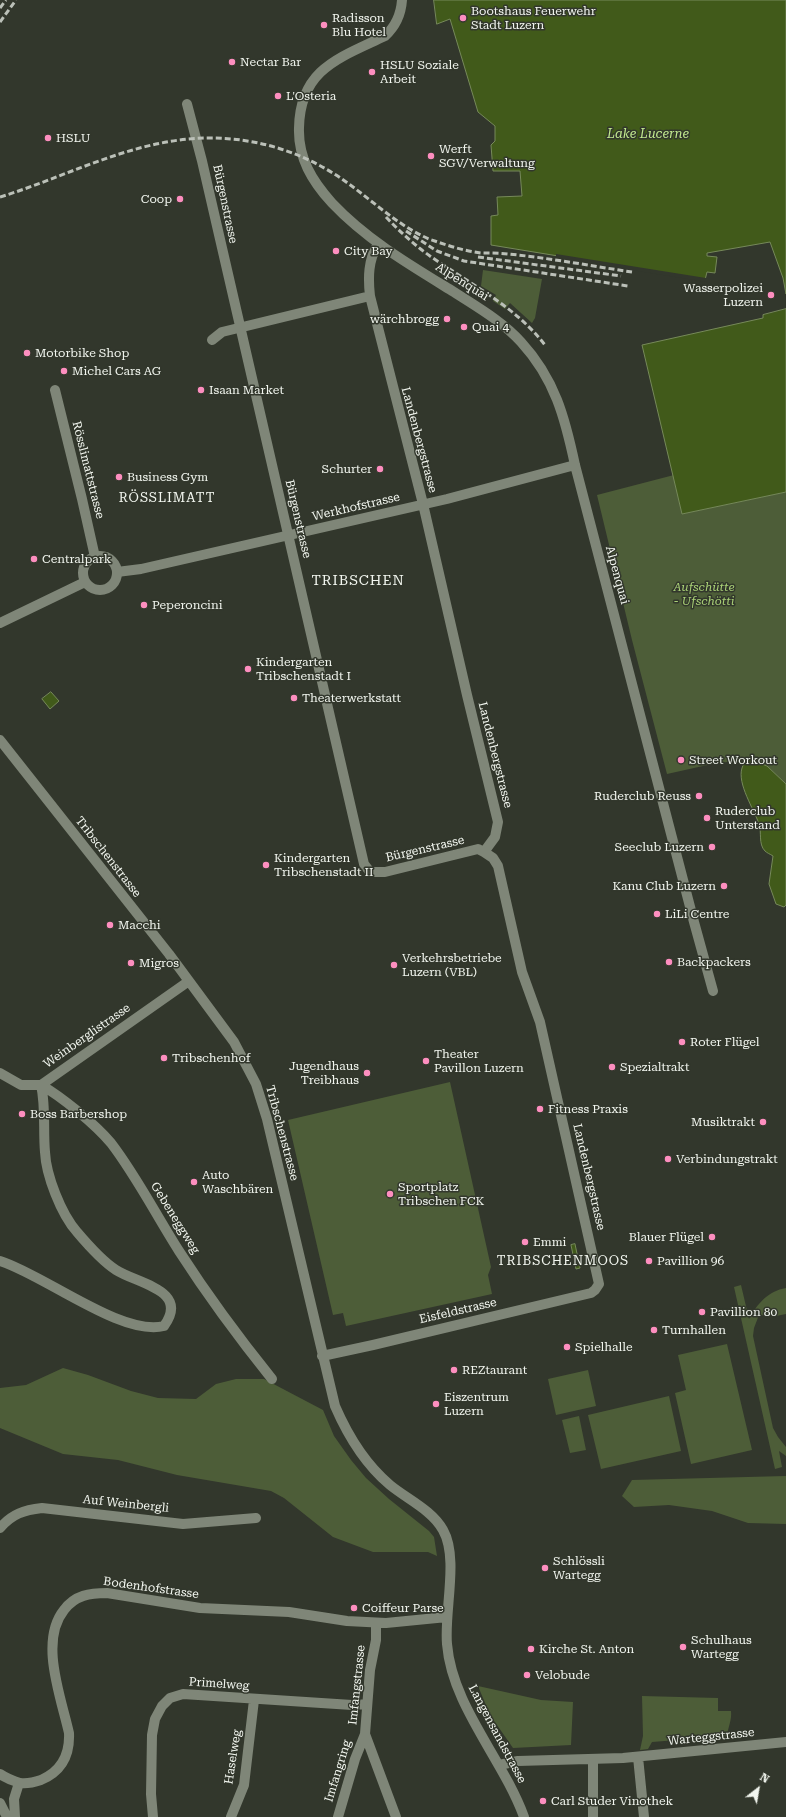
<!DOCTYPE html>
<meta charset="utf-8">
<style>
body{margin:0}
#map{position:relative;width:786px;height:1817px;overflow:hidden;background:#32372c;font-family:"Roboto Serif",serif}
canvas{display:block}
.north{position:absolute;left:738px;top:1769px;width:40px;height:40px;-webkit-text-stroke:3px #32372c;paint-order:stroke;rotate:31deg;font-size:11px;font-weight:700;line-height:16px;text-align:center;color:#f2f6ef}
.north::after{content:'';display:block;margin:auto;width:14px;height:18px;background:#f2f6ef;clip-path:polygon(50% 0,100% 100%,50% 72%,0 100%)}
</style>
<div id="map">
<canvas width="786" height="1817"></canvas>
<div class="north">N</div>
</div>
<script>
const context = document.querySelector('canvas').getContext('2d');
context.lineJoin = 'round';
function fill(path, color) { context.fillStyle = color; context.fill(path, 'evenodd'); }
function strokePath(path, color, width, dash) { context.strokeStyle = color; context.lineWidth = width; context.lineCap = dash ? 'butt' : 'round'; context.setLineDash(dash || []); context.stroke(path); }
function write(font, color, halo, rows, align = 'center') {
  context.font = font + ' "Roboto Serif",serif'; context.lineWidth = 3; context.setLineDash([]); context.textBaseline = 'middle'; context.strokeStyle = halo; context.fillStyle = color; for (const [text, x, y, turn = 0] of rows) {
    context.save(); context.translate(x, y); context.rotate((+turn || 0) * Math.PI / 180); context.textAlign = isNaN(turn) ? turn : align; if (halo) context.strokeText(text, 0, 0); context.fillText(text, 0, 0); context.restore();
  }
}
fill(new Path2D(`
 M483,270L542,279L535,318L532,323L510,303L505,309L493,301L496,295L481,286Z
 M674,475L682,514L786,492V784L767,766L750,759L712,764L667,774L632,640L597,495Z
 M450,1082L491,1267L488,1275L492,1294L346,1326L343,1313L333,1315L288,1120Z
 M741,1285L749,1319C757,1304 768,1291 786,1288V1314L776,1316L759,1315L754,1328L753,1336L773,1428L778,1437L786,1447V1456L779,1451L782,1467L775,1469L734,1287Z
 M727,1344L752,1450L691,1464L675,1393L686,1390L678,1355Z
 M63,1368L88,1375L131,1391L158,1398L196,1399L216,1384L236,1379H264L323,1410L334,1436L351,1460L366,1478L389,1499L429,1531L434,1537L437,1556L428,1552H373L333,1537L284,1498L271,1491L177,1475L118,1460L63,1454L0,1428V1388L26,1385Z
 M588,1370L596,1406L556,1415L548,1379Z
 M669,1396L681,1451L601,1469L588,1415Z
 M579,1416L586,1450L570,1453L562,1420Z
 M786,1476V1524L748,1523L712,1511L669,1505L634,1507L622,1496L632,1480Z
 M478,1686L541,1700L573,1702L571,1745L513,1748L490,1715Z
 M642,1696L718,1698V1711H731C732,1720 728,1727 727,1736L652,1742L648,1749L640,1750L643,1736Z`), '#4d5d38');
const water = new Path2D(`
 M434,0H786V294L783,278L770,242L707,253V256L717,257L715,273L707,272L705,280L491,245V216L498,215L497,197L522,196L520,171H493L491,145L495,141V126L478,112L450,19L437,24Z
 M786,309V492L682,514L642,345L763,318V315Z
 M51,692L59,701L50,709L42,699Z
 M750,759L767,766L786,784V905L784,907L776,904L769,884L773,856C770,854 767,853 765,851C758,844 762,832 759,824C754,809 737,784 742,768C743,763 747,762 750,759Z
 M575,1244L580,1268L576,1269L571,1245Z`);
fill(water, '#415a1a');
strokePath(water, '#76895a', 1);
fill(new Path2D(`
 M556,254L706,278H707V282L556,258Z`), '#32372c');
strokePath(new Path2D(`
 M402,0C401,15 396,26 385,36C339,58 300,69 299,128C298,158 312,181 332,203C367,240 410,265 454,292C477,307 502,321 521,342C555,379 565,418 575,465L694,922L713,991
 M187,104L202,161L364,864L370,872H385L478,849L484,852
 M212,340L222,332L370,296
 M55,390L82,499L95,557
 M83 573a17 17 0 1 1 34 0a17 17 0 1 1-34 0Z
 M117,572L141,569L447,499L575,465
 M0,623L85,582
 M0,740L169,954L234,1042L256,1084L267,1119L335,1406C348,1436 365,1464 390,1485C407,1499 432,1510 443,1530C459,1558 444,1611 447,1644C452,1706 503,1759 524,1817
 M0,1073L21,1085H41
 M41,1085C62,1097 95,1124 111,1143C137,1177 156,1215 179,1251C208,1296 239,1338 272,1379
 M41,1085L189,981
 M0,1261C43,1274 122,1337 164,1326C190,1290 138,1284 116,1270C102,1261 88,1245 77,1232C61,1214 46,1175 45,1152C43,1130 46,1107 41,1085
 M322,1356L373,1345L591,1293L595,1290L599,1284L540,1022L522,972L498,866L493,858L484,852L495,837L498,822L467,695L423,504L370,296C368,278 368,260 378,244
 M0,1528C12,1514 24,1510 42,1508L183,1524L256,1518
 M376,1623V1640L370,1670L365,1734L396,1817
 M638,1757L644,1817
 M593,1760V1817
 M499,1765L518,1761L623,1758L786,1742
 M0,1774C6,1778 13,1781 20,1783C27,1784 35,1782 41,1780C62,1771 70,1755 69,1733C61,1697 39,1641 64,1610C75,1595 90,1593 107,1593L200,1608L289,1612L347,1621L386,1623L447,1617
 M0,1803L7,1817
 M15,1817L14,1799L19,1783
 M153,1817L151,1794L152,1735L155,1719L162,1706L170,1698L183,1694L352,1705L367,1704
 M231,1817L244,1785L254,1700
 M338,1817L355,1759L365,1734`), '#7f8678', 10);
strokePath(new Path2D(`
 M0,8L6,0
 M0,22L16,0
 M0,197C69,176 135,138 210,138C261,138 308,154 349,184C375,203 399,226 429,239C446,245 464,251 481,253C490,253 499,253 508,254C550,258 591,266 632,272
 M386,217C403,235 421,251 442,264C479,289 517,309 545,345
 M406,231L437,251L464,261L628,286
 M478,257L621,276`), '#bbc0b8', 3, [6, 3]);
for (const [x, y, r, color] of [
 [463,18,4,"#fd8ebf"],
 [324,25,4,"#fd8ebf"],
 [232,62,4,"#fd8ebf"],
 [372,72,4,"#fd8ebf"],
 [278,96,4,"#fd8ebf"],
 [48,138,4,"#fd8ebf"],
 [431,156,4,"#fd8ebf"],
 [180,199,4,"#fd8ebf"],
 [336,251,4,"#fd8ebf"],
 [771,295,4,"#fd8ebf"],
 [447,319,4,"#fd8ebf"],
 [464,327,4,"#fd8ebf"],
 [27,353,4,"#fd8ebf"],
 [64,371,4,"#fd8ebf"],
 [201,390,4,"#fd8ebf"],
 [380,469,4,"#fd8ebf"],
 [119,477,4,"#fd8ebf"],
 [34,559,4,"#fd8ebf"],
 [144,605,4,"#fd8ebf"],
 [248,669,4,"#fd8ebf"],
 [294,698,4,"#fd8ebf"],
 [681,760,4,"#fd8ebf"],
 [699,796,4,"#fd8ebf"],
 [707,818,4,"#fd8ebf"],
 [712,847,4,"#fd8ebf"],
 [266,865,4,"#fd8ebf"],
 [724,886,4,"#fd8ebf"],
 [657,914,4,"#fd8ebf"],
 [110,925,4,"#fd8ebf"],
 [669,962,4,"#fd8ebf"],
 [131,963,4,"#fd8ebf"],
 [394,965,4,"#fd8ebf"],
 [682,1042,4,"#fd8ebf"],
 [164,1058,4,"#fd8ebf"],
 [426,1061,4,"#fd8ebf"],
 [612,1067,4,"#fd8ebf"],
 [367,1073,4,"#fd8ebf"],
 [540,1109,4,"#fd8ebf"],
 [22,1114,4,"#fd8ebf"],
 [763,1122,4,"#fd8ebf"],
 [668,1159,4,"#fd8ebf"],
 [194,1182,4,"#fd8ebf"],
 [390,1194,4,"#fd8ebf"],
 [712,1237,4,"#fd8ebf"],
 [525,1242,4,"#fd8ebf"],
 [649,1261,4,"#fd8ebf"],
 [702,1312,4,"#fd8ebf"],
 [654,1330,4,"#fd8ebf"],
 [567,1347,4,"#fd8ebf"],
 [454,1370,4,"#fd8ebf"],
 [436,1404,4,"#fd8ebf"],
 [545,1568,4,"#fd8ebf"],
 [354,1608,4,"#fd8ebf"],
 [683,1647,4,"#fd8ebf"],
 [531,1649,4,"#fd8ebf"],
 [527,1675,4,"#fd8ebf"],
 [543,1801,4,"#fd8ebf"]
]) { const dot = new Path2D(); dot.arc(x, y, r, 0, 2 * Math.PI); context.fillStyle = color; context.fill(dot); strokePath(dot, '#32372c', 1.5); }
write('12px', '#f2f6ef', '#32372c', [
 ["Bootshaus Feuerwehr",471,11],
 ["Stadt Luzern",471,25],
 ["Radisson",332,18],
 ["Blu Hotel",332,32],
 ["Nectar Bar",240,62],
 ["HSLU Soziale",380,65],
 ["Arbeit",380,79],
 ["L'Osteria",286,96],
 ["HSLU",56,138],
 ["Werft",439,149],
 ["SGV/Verwaltung",439,163],
 ["Coop",172,199,"right"],
 ["City Bay",344,251],
 ["Wasserpolizei",763,288,"right"],
 ["Luzern",763,302,"right"],
 ["wärchbrogg",439,319,"right"],
 ["Quai 4",472,327],
 ["Motorbike Shop",35,353],
 ["Michel Cars AG",72,371],
 ["Isaan Market",209,390],
 ["Schurter",372,469,"right"],
 ["Business Gym",127,477],
 ["Centralpark",42,559],
 ["Peperoncini",152,605],
 ["Kindergarten",256,662],
 ["Tribschenstadt I",256,676],
 ["Theaterwerkstatt",302,698],
 ["Street Workout",689,760],
 ["Ruderclub Reuss",691,796,"right"],
 ["Ruderclub",715,811],
 ["Unterstand",715,825],
 ["Seeclub Luzern",704,847,"right"],
 ["Kindergarten",274,858],
 ["Tribschenstadt II",274,872],
 ["Kanu Club Luzern",716,886,"right"],
 ["LiLi Centre",665,914],
 ["Macchi",118,925],
 ["Verkehrsbetriebe",402,958],
 ["Luzern (VBL)",402,972],
 ["Backpackers",677,962],
 ["Migros",139,963],
 ["Roter Flügel",690,1042],
 ["Theater",434,1054],
 ["Pavillon Luzern",434,1068],
 ["Tribschenhof",172,1058],
 ["Jugendhaus",359,1066,"right"],
 ["Treibhaus",359,1080,"right"],
 ["Spezialtrakt",620,1067],
 ["Fitness Praxis",548,1109],
 ["Boss Barbershop",30,1114],
 ["Musiktrakt",755,1122,"right"],
 ["Verbindungstrakt",676,1159],
 ["Auto",202,1175],
 ["Waschbären",202,1189],
 ["Sportplatz",398,1187],
 ["Tribschen FCK",398,1201],
 ["Blauer Flügel",704,1237,"right"],
 ["Emmi",533,1242],
 ["Pavillion 96",657,1261],
 ["Pavillion 80",710,1312],
 ["Turnhallen",662,1330],
 ["Spielhalle",575,1347],
 ["REZtaurant",462,1370],
 ["Eiszentrum",444,1397],
 ["Luzern",444,1411],
 ["Schlössli",553,1561],
 ["Wartegg",553,1575],
 ["Coiffeur Parse",362,1608],
 ["Schulhaus",691,1640],
 ["Wartegg",691,1654],
 ["Kirche St. Anton",539,1649],
 ["Velobude",535,1675],
 ["Carl Studer Vinothek",551,1801]
], 'left');
write('12px', '#f2f6ef', '#32372c', [
 ["Bürgenstrasse",225,204,78],
 ["Alpenquai",462,282,32],
 ["Landenbergstrasse",419,440,75],
 ["Rösslimattstrasse",88,470,76],
 ["Werkhofstrasse",356,507,-13],
 ["Bürgenstrasse",298,519,77],
 ["Alpenquai",617,575,75],
 ["Landenbergstrasse",495,755,76],
 ["Bürgenstrasse",425,849,-13],
 ["Tribschenstrasse",108,857,52],
 ["Weinberglistrasse",87,1036,-35],
 ["Tribschenstrasse",282,1133,75],
 ["Landenbergstrasse",589,1177,77],
 ["Gebeneggweg",175,1218,58],
 ["Eisfeldstrasse",458,1311,-13],
 ["Auf Weinbergli",126,1504,6],
 ["Bodenhofstrasse",151,1588,8],
 ["Primelweg",219,1684,4],
 ["Imfangstrasse",357,1685,-84],
 ["Langensandstrasse",497,1734,62],
 ["Warteggstrasse",711,1737,-6],
 ["Haselweg",233,1757,-81],
 ["Imfangring",338,1771,-73]
]);
write('italic 12px', '#a9d076', '#32372c', [
 ["Aufschütte",704,587],
 ["- Ufschötti",704,601]
]);
write('italic 13px', '#c2ea8f', '#32372c', [
 ["Lake Lucerne",648,134]
]);
context.letterSpacing = '1px';
write('13px', '#f2f6ef', '#32372c', [
 ["RÖSSLIMATT",167,498],
 ["TRIBSCHENMOOS",563,1261]
]);
context.letterSpacing = '0px';
context.letterSpacing = '1px';
write('14px', '#f2f6ef', '#32372c', [
 ["TRIBSCHEN",358,581]
]);
context.letterSpacing = '0px';
</script>
